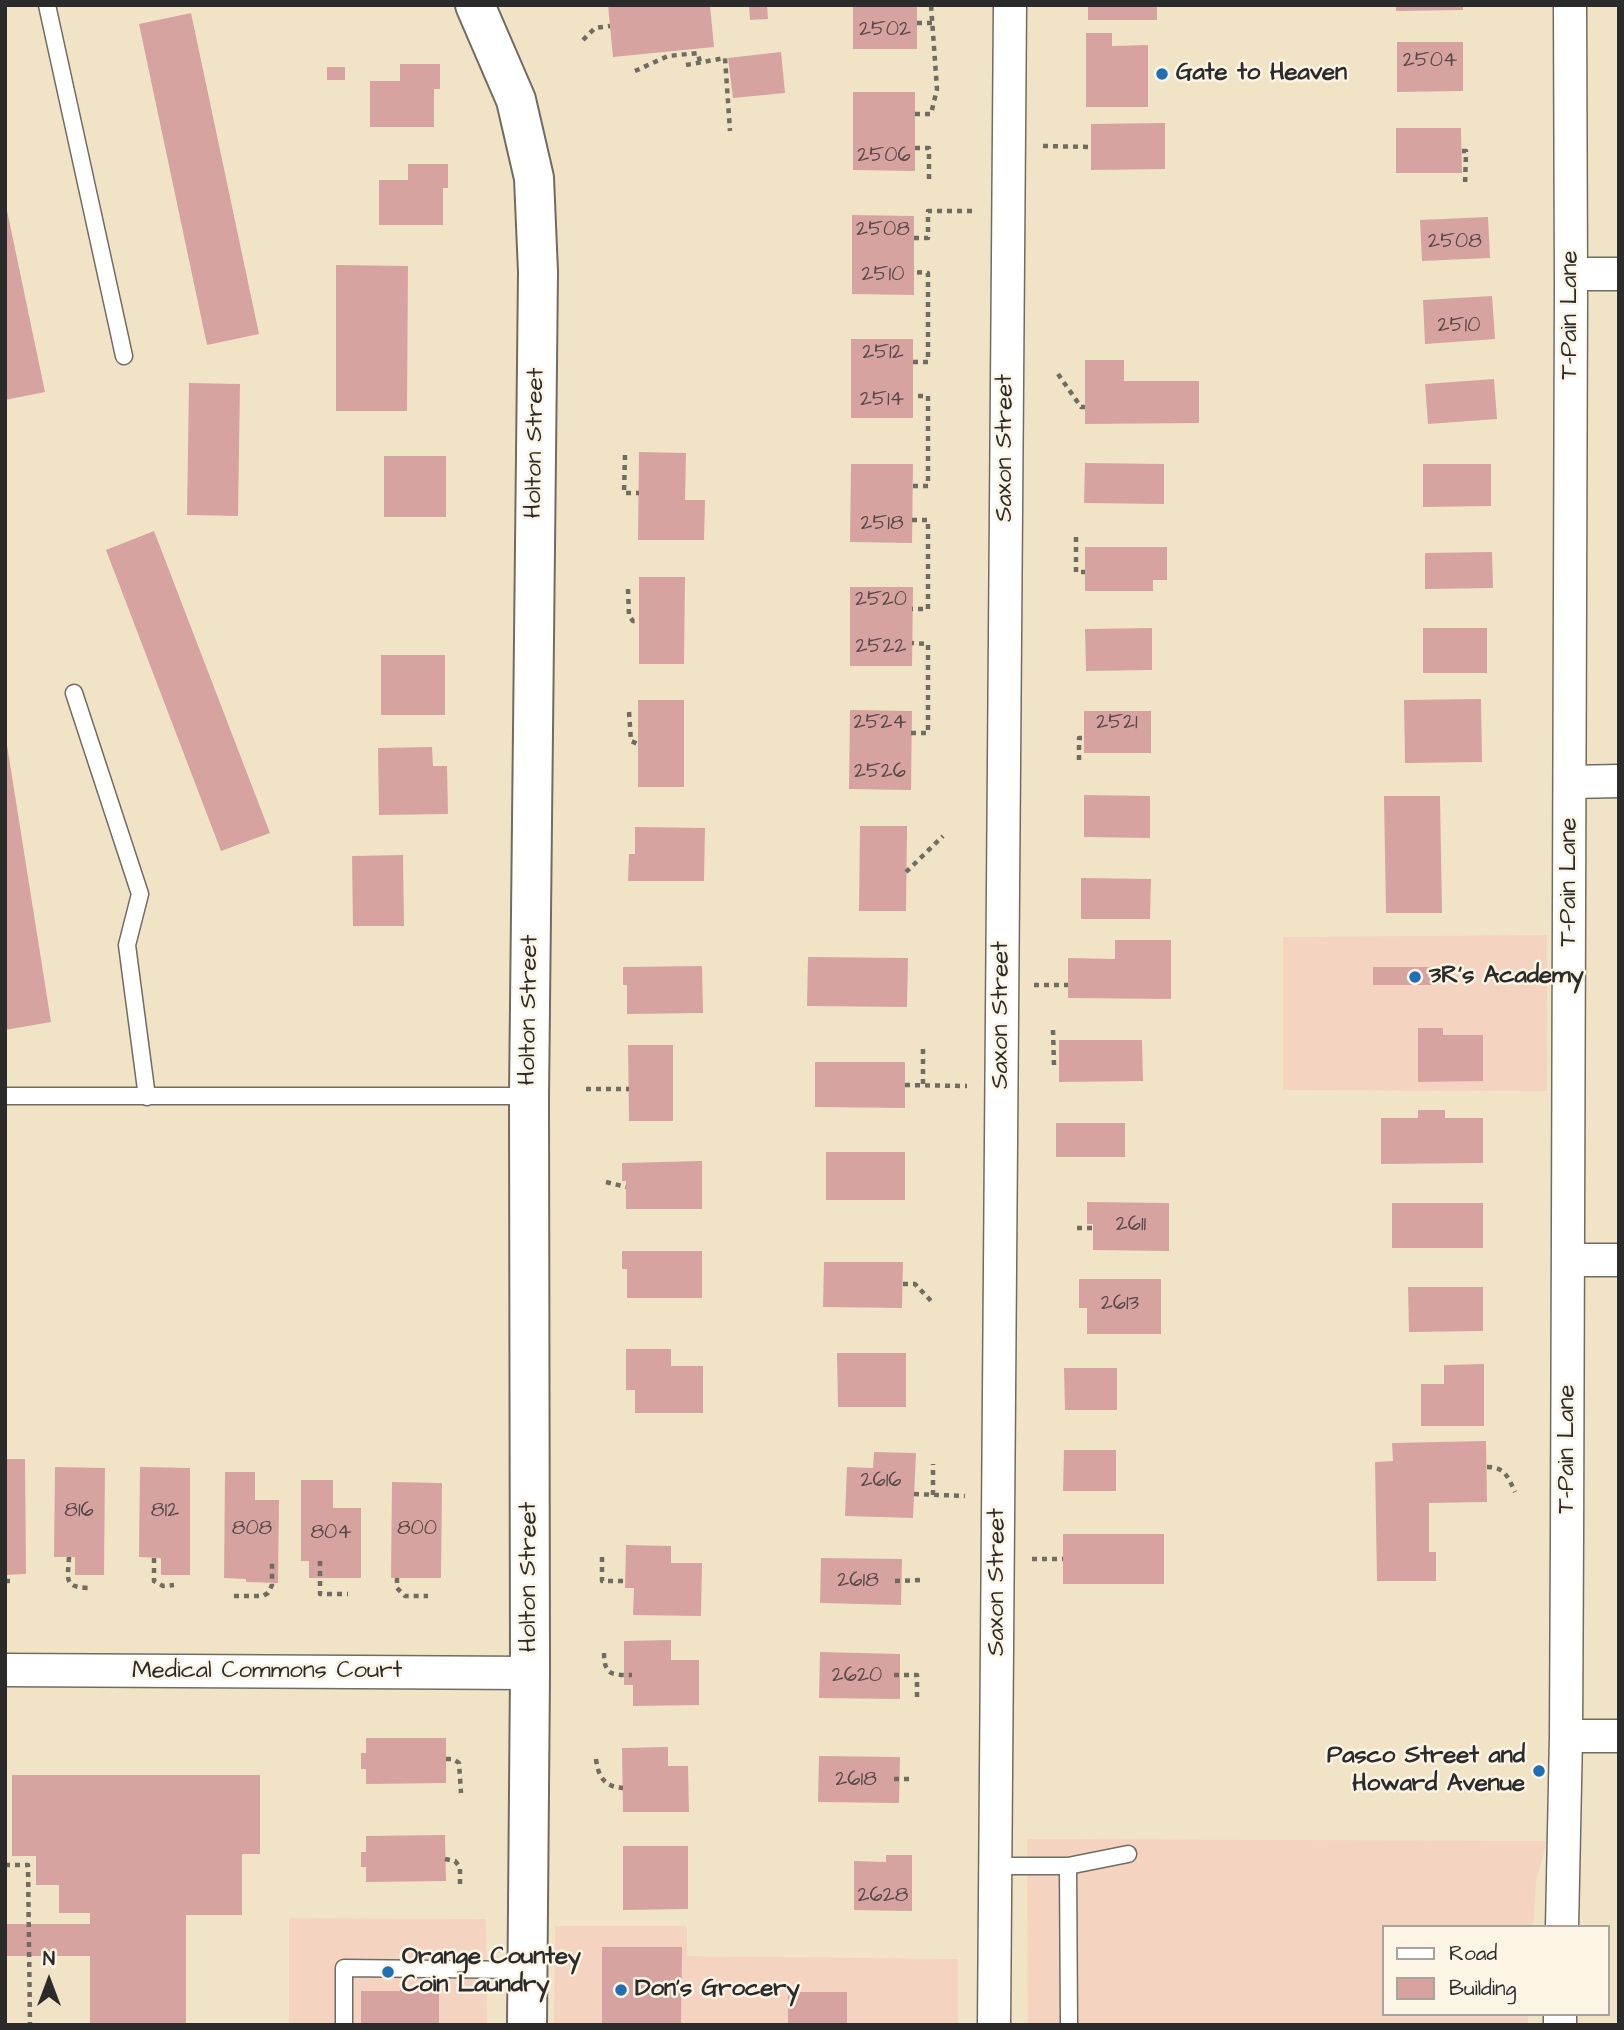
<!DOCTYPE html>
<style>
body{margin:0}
#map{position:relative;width:1624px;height:2030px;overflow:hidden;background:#f1e4c6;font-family:"Architects Daughter",sans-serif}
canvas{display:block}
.frame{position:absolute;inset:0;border:7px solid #2b2b2b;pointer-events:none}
.legend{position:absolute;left:1382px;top:1925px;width:228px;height:91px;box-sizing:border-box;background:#fcf5e5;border:2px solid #a8a49b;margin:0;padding:9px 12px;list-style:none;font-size:21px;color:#2b2b2b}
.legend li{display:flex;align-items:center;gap:14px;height:35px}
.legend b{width:35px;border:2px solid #a8a49b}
.north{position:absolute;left:14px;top:1946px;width:70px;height:70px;-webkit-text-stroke:5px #fcf5e5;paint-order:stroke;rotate:0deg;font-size:19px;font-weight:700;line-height:28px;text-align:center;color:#2b2b2b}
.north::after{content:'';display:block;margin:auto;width:24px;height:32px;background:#2b2b2b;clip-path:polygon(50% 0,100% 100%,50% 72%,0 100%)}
</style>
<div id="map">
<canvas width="1624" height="2030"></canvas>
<div class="frame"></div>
<ul class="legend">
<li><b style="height:9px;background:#fff"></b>Road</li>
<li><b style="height:19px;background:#d7a3a0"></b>Building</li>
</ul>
<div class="north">N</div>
</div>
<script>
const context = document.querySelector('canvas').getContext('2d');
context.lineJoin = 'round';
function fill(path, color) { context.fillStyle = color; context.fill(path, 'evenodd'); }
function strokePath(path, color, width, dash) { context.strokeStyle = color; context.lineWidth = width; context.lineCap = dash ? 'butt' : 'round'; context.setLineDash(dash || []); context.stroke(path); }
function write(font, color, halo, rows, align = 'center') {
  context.font = font + ' "Architects Daughter",sans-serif'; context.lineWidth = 5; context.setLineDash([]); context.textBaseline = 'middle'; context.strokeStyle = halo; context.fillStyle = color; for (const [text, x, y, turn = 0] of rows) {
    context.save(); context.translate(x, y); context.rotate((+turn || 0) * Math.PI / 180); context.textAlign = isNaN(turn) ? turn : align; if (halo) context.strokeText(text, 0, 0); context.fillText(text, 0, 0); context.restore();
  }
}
fill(new Path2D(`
 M1547,935V1091L1283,1090V937Z
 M1027,1839L1547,1841L1536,1882L1533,1927H1384V2014H1528V2025H1028Z
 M289,1918L486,1919L487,2025H289Z
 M555,1926H687V1956L958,1959V2025H554Z`), '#f5d3c1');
fill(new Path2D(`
 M608,5H710L714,47L613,57Z
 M749,5H767L768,19L750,20Z
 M853,5H917V49H853Z
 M1088,5H1157V20H1088Z
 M1396,5H1463V10L1396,11Z
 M191,13L259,334L207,345L139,24Z
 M1086,33H1112V46L1148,45V107H1086Z
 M1397,42H1463V91L1397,92Z
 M781,52L785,93L733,98L728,58Z
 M400,64H440V89H434V127H370V81H400Z
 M327,67H345V80H327Z
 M853,92H915V171L853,170Z
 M1165,123V169L1091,170V124Z
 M1396,128H1461L1462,173H1396Z
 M408,164H448V188H443V225H379V180H408Z
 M5,201L45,392L5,400Z
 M852,215L914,216V295L852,294Z
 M1488,217L1490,258L1422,261L1420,220Z
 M336,265L408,266L407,411H336Z
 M1492,296L1495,339L1425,344L1423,300Z
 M851,339H913V418H851Z
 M1085,360H1124V381H1199V423L1085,424Z
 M1494,379L1497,419L1428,424L1425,384Z
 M189,383L240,384L238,516L187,515Z
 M639,452L686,453L685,500H705L704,540H638Z
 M384,456H446V517H384Z
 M1085,463L1164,464V504L1084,503Z
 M851,464H913L912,543L850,542Z
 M1423,464H1491V506L1423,507Z
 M154,531L270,833L221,851L106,550Z
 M1085,547H1167V580H1153V591H1085Z
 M1492,552L1493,588L1425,589V553Z
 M639,577H685L684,664H639Z
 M850,587H913L912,666H850Z
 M1152,628V670L1086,671L1085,629Z
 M1423,628H1487V673H1423Z
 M381,655H445V715H381Z
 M1481,699L1482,762L1405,763L1404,700Z
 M638,700H684V787H638Z
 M850,710L912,711L911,790L849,789Z
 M1084,711H1151V753H1084Z
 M5,745H7L51,1022L5,1030Z
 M432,747L433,766H447L448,814L379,815L378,748Z
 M1084,795L1150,796V838L1084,837Z
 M1384,796H1440L1442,913H1386Z
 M860,826H907L906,911H859Z
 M635,827L705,828L704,881H628L629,854H635Z
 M403,855L404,926H353L352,856Z
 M1081,878L1151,879L1150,919H1081Z
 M1115,940H1171V999L1068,998V958L1115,959Z
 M808,957L908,958L907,1007L807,1006Z
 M702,966L703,1013L627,1014V985H623V967Z
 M1373,967H1432V985H1373Z
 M1418,1028H1443V1035H1483V1081L1418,1082Z
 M1059,1040H1142L1143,1081L1059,1082Z
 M628,1045H673V1121H629Z
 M815,1062H905V1108L815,1107Z
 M1418,1110H1445V1118H1483V1163L1381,1164V1118H1418Z
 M1056,1123H1125V1157H1056Z
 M826,1152H905V1200H826Z
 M702,1161V1209H626V1181H622V1163Z
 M1087,1202L1169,1203V1251L1093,1250V1224H1087Z
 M1392,1203H1483V1248H1392Z
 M622,1251H702V1298H627V1269H622Z
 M824,1262H903L902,1308L823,1307Z
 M1079,1279H1161V1334H1087V1308H1079Z
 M1408,1287H1483V1331L1409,1332Z
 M626,1349H671V1366H703V1413H635V1390H626Z
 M837,1353H906V1407H838Z
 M1484,1364V1426H1421V1384H1444V1365Z
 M1064,1368H1117V1410H1065Z
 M1486,1441L1487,1502L1429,1503V1552H1436V1581H1377L1375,1462L1393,1461L1392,1443Z
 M1064,1450H1116V1491H1063Z
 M874,1452L916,1453L913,1518L845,1516L847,1467L873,1468Z
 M5,1459H25L26,1574L5,1575Z
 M55,1467L105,1468L104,1575H75V1557H54Z
 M140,1467L190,1468V1575H161V1558L139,1557Z
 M225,1472H255V1500H279L278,1583L246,1582V1579L224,1578Z
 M301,1480H333V1508H361V1578H309V1561H301Z
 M392,1482L442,1483L441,1578H391Z
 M1063,1534H1164V1584H1063Z
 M626,1545L671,1546V1563H702L701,1616L633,1615L634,1588H625Z
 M821,1558L902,1559L901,1605L820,1603Z
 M671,1640V1660H699V1705L633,1706V1685H624V1641Z
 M820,1652L900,1654V1699L819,1698Z
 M366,1738H446V1783L366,1784V1769H361V1753H366Z
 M668,1747V1766H688L689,1812H623L622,1748Z
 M819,1756L900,1757L899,1803L818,1802Z
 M12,1775H260V1854H242V1915H186V2025H90V1956H5V1924H90V1913H59V1885H36V1856H12Z
 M445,1835L446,1881L366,1882V1867H361V1852H366V1836Z
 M623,1846H688V1909L623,1910Z
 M886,1855H912V1911L854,1910V1861L886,1862Z
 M602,1947H682L681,2025H602Z
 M400,1987H439V2025H361V1991H400Z
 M788,1992H847V2025H788Z`), '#d7a3a0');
const service = new Path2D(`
 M47,5L124,356
 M74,693L140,894L127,945L147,1097
 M5,1096H529
 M996,1866H1068L1128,1854
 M1068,1866L1069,2025
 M344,2025V1968L527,1970`);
const minor = new Path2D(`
 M1571,274H1619
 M1570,782L1619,781
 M1568,1260H1619
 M5,1670L530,1673
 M1566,1736H1619
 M1562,1927L1566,1736L1567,1536L1571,285L1570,5
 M994,2025L1010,5
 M1560,2025V2014`);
const tertiary = new Path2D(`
 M475,5L516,100L534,178L538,272L529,1096L530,1673L527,2025`);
strokePath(service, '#706c61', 19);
strokePath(minor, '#706c61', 35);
strokePath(tertiary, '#706c61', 42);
strokePath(new Path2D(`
 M917,23H933
 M583,40L595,28L610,26
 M686,65L725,58L730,131
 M635,71L668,56L698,53L700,63
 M915,114H931L937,89L931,5
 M1043,146L1091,147
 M915,148H929V179
 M1462,151H1466L1465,186
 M914,238H928V211H976
 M913,362H928V273L914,272
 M1058,374L1081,407H1085
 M625,455L624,493H639
 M913,486H928V396H913
 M912,520H928V609H912
 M1076,537V572H1085
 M628,589L629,616L633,621H639
 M629,712L631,741L638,744
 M911,733H928V644L912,643
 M1079,760V738H1084
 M906,872L943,836
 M1034,985H1068
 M1053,1030L1054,1065H1059
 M923,1049V1085
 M905,1085L967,1086
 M586,1089H629
 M606,1182L626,1187
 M1077,1228H1093
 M903,1284H915L933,1303
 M1487,1467C1505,1467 1508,1477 1515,1492
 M914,1494L965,1496
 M933,1495V1464
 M69,1557C68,1579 63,1587 88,1588
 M602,1557V1581H625
 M154,1558V1581L163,1586L174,1585
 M1032,1559H1063
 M320,1561V1594H348
 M397,1578V1588L405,1596H428
 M5,1581H11
 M895,1581L922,1580
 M234,1596H263L268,1593L272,1585V1562
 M604,1653C604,1676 613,1675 632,1675
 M894,1675H917V1697
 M446,1759H453L459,1763L461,1793
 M596,1759C598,1776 604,1787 623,1788
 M894,1779H914
 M445,1859L455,1861L460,1867V1886
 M5,1865H28L30,2025`), '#706c61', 4.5, [5, 5]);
strokePath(service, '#fff', 16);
strokePath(minor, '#fff', 32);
strokePath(tertiary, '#fff', 38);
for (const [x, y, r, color] of [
 [1162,74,7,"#1f6fb2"],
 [1415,977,7,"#1f6fb2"],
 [1539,1771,7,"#1f6fb2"],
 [388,1972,7,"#1f6fb2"],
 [621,1990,7,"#1f6fb2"]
]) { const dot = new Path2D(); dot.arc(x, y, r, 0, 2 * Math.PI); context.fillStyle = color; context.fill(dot); strokePath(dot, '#fcf5e5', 2.5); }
write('21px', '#564948', null, [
 ["2502",885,31],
 ["2504",1430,62],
 ["2506",884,157],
 ["2508",883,231],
 ["2508",1455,243],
 ["2510",883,276],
 ["2510",1459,327],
 ["2512",883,354],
 ["2514",882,401],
 ["2518",882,525],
 ["2520",881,601],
 ["2522",881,648],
 ["2524",880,724],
 ["2521",1117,724],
 ["2526",880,773],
 ["2611",1131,1226],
 ["2613",1120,1305],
 ["2616",881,1482],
 ["816",79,1512],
 ["812",165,1512],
 ["808",252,1530],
 ["800",417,1530],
 ["804",331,1534],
 ["2618",858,1582],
 ["2620",857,1677],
 ["2618",856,1781],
 ["2628",883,1897]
]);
write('bold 24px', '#2b2b2b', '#fcf5e5', [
 ["Gate to Heaven",1176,74],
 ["3R's Academy",1429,977],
 ["Pasco Street and",1525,1757,"right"],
 ["Howard Avenue",1525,1785,"right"],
 ["Orange Countey",402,1958],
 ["Coin Laundry",402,1986],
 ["Don's Grocery",635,1990]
], 'left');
write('24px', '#2b2b2b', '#fcf5e5', [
 ["T-Pain Lane",1571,315,-90],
 ["Holton Street",536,443,-89],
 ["Saxon Street",1006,448,-90],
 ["T-Pain Lane",1570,882,-90],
 ["Holton Street",530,1010,-89],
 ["Saxon Street",1002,1015,-90],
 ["T-Pain Lane",1568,1449,-90],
 ["Holton Street",530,1577,-90],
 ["Saxon Street",998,1582,-90],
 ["Medical Commons Court",267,1672]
]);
</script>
